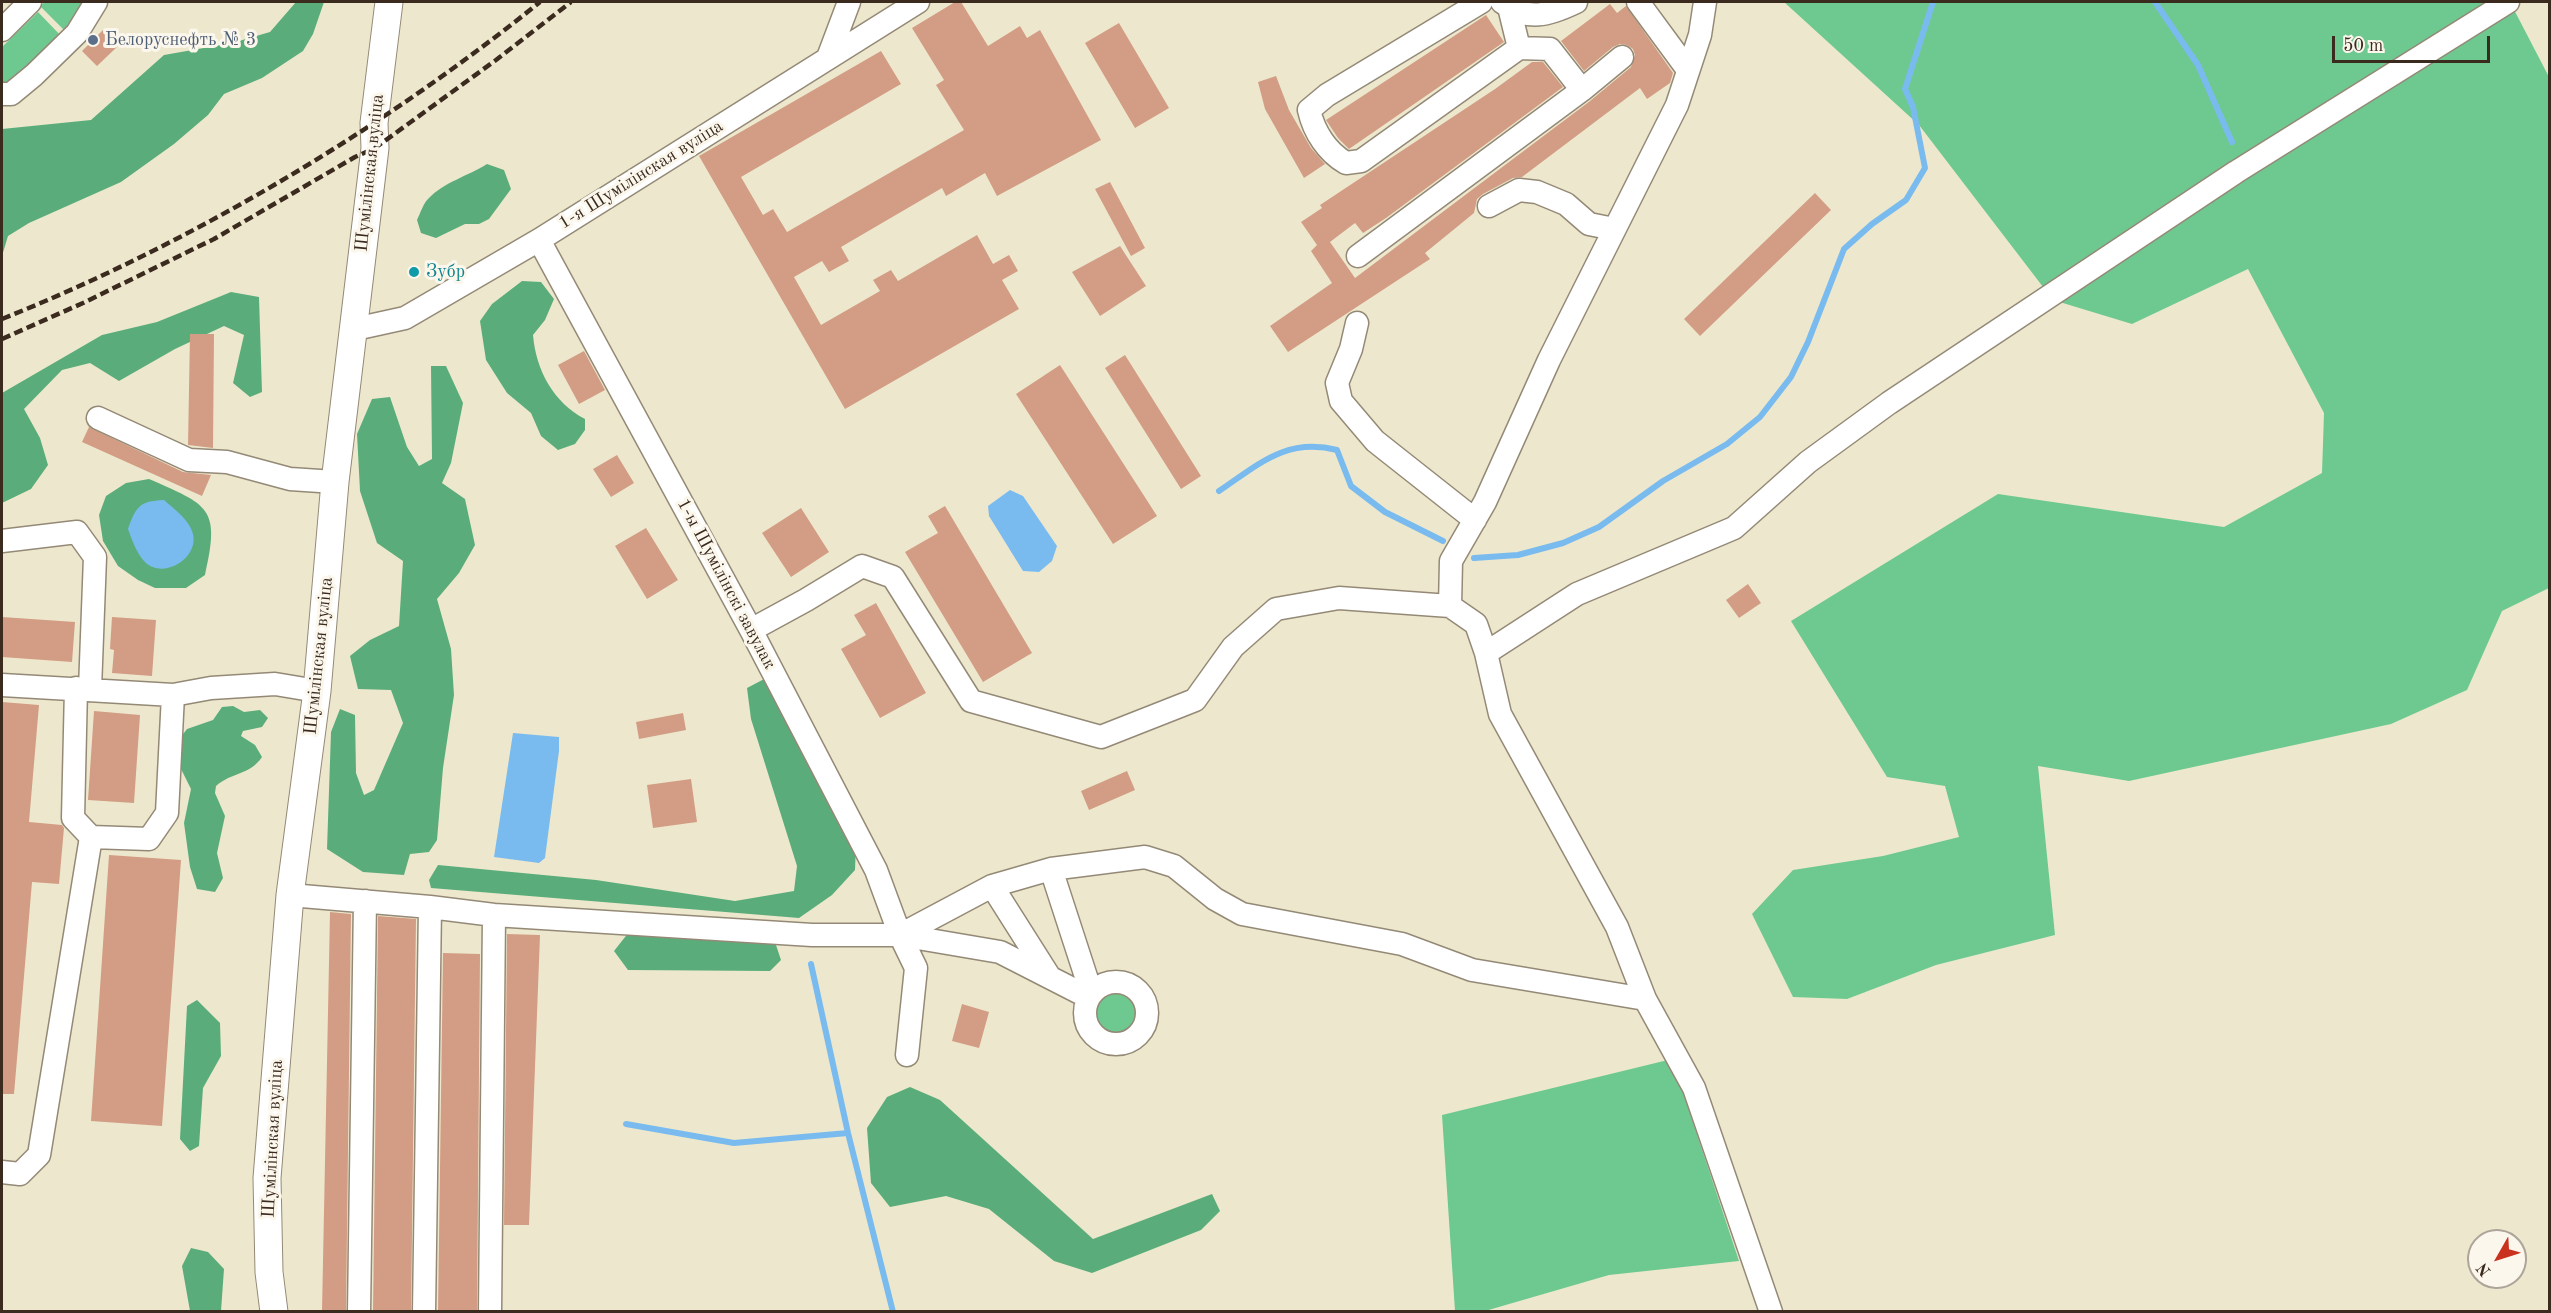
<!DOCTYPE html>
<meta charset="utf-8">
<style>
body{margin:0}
#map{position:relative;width:2551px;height:1313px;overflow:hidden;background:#ede8cd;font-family:"Old Standard TT",serif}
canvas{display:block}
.frame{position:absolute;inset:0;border:3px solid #3b2a1e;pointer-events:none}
.north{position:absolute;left:2467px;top:1229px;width:60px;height:60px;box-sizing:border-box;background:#fbf7ec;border:2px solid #aea59a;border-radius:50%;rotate:231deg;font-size:16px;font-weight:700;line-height:24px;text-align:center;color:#3b2a1e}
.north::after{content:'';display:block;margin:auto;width:21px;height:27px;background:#c8321e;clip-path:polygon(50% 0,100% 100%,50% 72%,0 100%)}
.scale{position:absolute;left:2332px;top:36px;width:158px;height:27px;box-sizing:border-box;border:3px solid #3b2a1e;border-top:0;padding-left:8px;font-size:18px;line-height:21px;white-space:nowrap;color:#3b2a1e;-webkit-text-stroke:4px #fbf7ec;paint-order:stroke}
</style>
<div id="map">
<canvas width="2551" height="1313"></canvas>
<div class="frame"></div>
<div class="north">N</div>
<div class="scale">50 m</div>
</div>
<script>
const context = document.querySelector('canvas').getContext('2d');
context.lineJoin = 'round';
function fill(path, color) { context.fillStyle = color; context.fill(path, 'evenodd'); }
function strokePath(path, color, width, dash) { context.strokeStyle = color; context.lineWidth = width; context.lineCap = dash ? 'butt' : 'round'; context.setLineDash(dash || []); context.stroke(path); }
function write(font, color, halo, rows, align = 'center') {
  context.font = font + ' "Old Standard TT",serif'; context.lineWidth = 6; context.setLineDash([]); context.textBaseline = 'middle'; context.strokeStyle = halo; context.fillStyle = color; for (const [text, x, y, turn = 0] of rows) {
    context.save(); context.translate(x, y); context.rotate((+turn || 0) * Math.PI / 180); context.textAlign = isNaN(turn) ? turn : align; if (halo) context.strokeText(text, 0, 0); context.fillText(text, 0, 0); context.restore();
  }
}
fill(new Path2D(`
 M45,2H84L66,32L40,6Z
 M1784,2H2510L2549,77V588L2502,611L2467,690L2391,724L2129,781L2038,766L2055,935L1936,965L1847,999L1793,997L1752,914L1793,870L1883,856L1959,837L1945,786L1887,777L1791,621L1998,494L2224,527L2322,473L2324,413L2248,269L2132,324L2053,300L1919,125Z
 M38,12L64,39L20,79L2,85V47Z
 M1094 1013a22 22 0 1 1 44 0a22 22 0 1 1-44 0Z
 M1672,1059L1739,1261L1609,1275L1485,1311H1455L1442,1115Z`), '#6ec990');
fill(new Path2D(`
 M296,2H324L313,34L303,51L262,78L224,94L208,115L174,144L121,182L29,223L8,236L2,256V129L91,120L164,55L232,43L270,32Z
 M487,164L504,170L511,189L489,219L479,224H465L436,238L421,233L417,220C420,214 423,204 428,199C444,182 468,176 487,164Z
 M522,281L541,282L554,299L545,320L533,335C536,370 553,402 585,419V430L575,444L558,450L541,436L531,413L507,393L486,360L480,321L492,304Z
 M231,292L259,297L262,392L250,397L233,383L244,335L224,326L175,349L119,381L90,363L62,370L24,409L40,438L48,465L31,489L2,503V393L102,335L157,322Z
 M431,366H446L463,403L451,463L442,483L465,499L475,545L459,573L437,599L451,649L454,695L443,768L437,840L429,852L410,854L404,875L363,872L327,849L331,732L340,709L355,715L356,773L364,795L374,790L403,723L391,690L358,689L350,656L370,640L399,626L403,561L377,543L360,491L357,434L372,399L390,397L407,447L419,466L432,459Z
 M149,479C208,505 221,507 205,575L186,588H155L138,580L118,566L103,541L99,515L106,496L126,483Z
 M768,677L856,843L855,870L832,895L799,918L431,888L429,880L438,865L596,880L735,901L794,891L797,866L751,719L747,688Z
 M233,706L244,712L260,710L268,718L262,727L243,731L241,736L255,745L262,757C250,775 232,772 216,786L215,793L225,816L217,853L223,878L215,892L197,889L190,867L184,823L191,789L179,765L180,738L187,729L213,720L222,707Z
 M629,932L775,942L781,960L770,971L628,970L614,951Z
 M197,1000L220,1023L221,1056L203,1088L199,1146L190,1151L180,1139L187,1006Z
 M910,1087L940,1100L1093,1239L1212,1194L1220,1211L1201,1230L1092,1273L1054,1261L989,1209L946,1196L890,1207L871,1183L867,1128L887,1097Z
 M191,1248L208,1252L224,1269L221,1311H190L182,1266Z`), '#5aad7a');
fill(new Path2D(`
 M1010,490L1023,496L1057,546L1052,561L1039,572L1023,571L989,516L988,506Z
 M164,500C173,508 188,519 192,531C202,556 164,581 145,562C137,554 132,540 128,529C136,507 139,501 164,500Z
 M513,733L559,737V751L545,858L539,863L494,857Z`), '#7abbef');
strokePath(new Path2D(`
 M2155,2L2198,65L2232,142
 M1219,491C1258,465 1286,437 1337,450L1351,486L1385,512L1443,541
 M1474,558L1518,555L1563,543L1599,527L1663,481L1727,444L1760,417L1791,377L1808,342L1844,249L1872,224L1906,200L1925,168L1913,107L1905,89L1933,2
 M811,964L848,1133L893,1312
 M626,1124L734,1143L848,1133`), '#7abbef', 6);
fill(new Path2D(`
 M955,2H961L988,46L1020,26L1027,38L1040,30L1101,140L997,196L985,173L946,196L942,188L841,247L849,261L829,272L822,261L794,277L821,325L880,291L873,280L891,270L898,281L977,235L993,264L1009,255L1018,271L1002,280L1019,309L845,409L699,156L881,51L901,84L741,177L763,215L773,209L787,232L964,130L936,85L944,80L912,28Z
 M1610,4L1617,13L1626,6L1673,73L1670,83L1647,99L1640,88L1522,177L1513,178L1483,194L1477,199L1474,213L1425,253L1430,259L1288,352L1270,326L1332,283L1311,251L1317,245L1301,222L1322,208L1320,205L1495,89L1532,62H1543L1563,87L1386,218L1363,233L1355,223L1330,242L1355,278L1590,101L1631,67L1635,55L1633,49L1627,45L1620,44L1613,47L1584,71L1561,41Z
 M1486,15L1504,42L1349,149L1338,138L1326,120Z
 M1119,23L1169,108L1135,128L1085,43Z
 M103,30L118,46L97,66L82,51Z
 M1276,76L1289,110L1311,148L1325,164L1304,178L1265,109L1258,82Z
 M1110,182L1145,248L1131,256L1095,189Z
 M1815,193L1831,210L1700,336L1684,319Z
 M1120,246L1146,286L1100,316L1072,272Z
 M190,334H214L213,448L188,445Z
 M584,351L605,390L579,404L558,365Z
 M1125,355L1201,476L1181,489L1105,368Z
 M1060,365L1157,516L1113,544L1016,394Z
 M89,427L183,472L211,475L202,496L82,442Z
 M617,455L634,483L611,497L593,469Z
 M945,506L1032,653L983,682L905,552L938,533L928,516Z
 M801,508L829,552L791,577L762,533Z
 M646,528L678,580L647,599L615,546Z
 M1748,584L1761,603L1739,618L1726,600Z
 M876,603L926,693L880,718L841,649L866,635L854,615Z
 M2,617L75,622L72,662L2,657Z
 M112,617L156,620L152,676L112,673L114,650L110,649Z
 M2,702L39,705L29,822L62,825L64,828L59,884L32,882L14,1094H2Z
 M94,711L140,715L134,803L88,800Z
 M683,713L686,730L639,739L636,722Z
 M1127,771L1135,790L1089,810L1081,791Z
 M691,779L697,822L653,828L647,785Z
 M109,855L181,860L162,1126L91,1121Z
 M330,912L351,914L346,1311H322Z
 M378,916L416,919L411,1311H373Z
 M507,934L540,935L529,1225H504Z
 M443,953L480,954L477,1311H438Z
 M962,1004L989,1012L979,1048L952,1041Z`), '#d29d84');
const minor = new Path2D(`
 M1481,2L1327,95L1309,110C1314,132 1327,152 1346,163L1361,161L1519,48L1509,7
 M1502,2C1528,22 1549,15 1576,2
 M1638,2L1688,70
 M2,30L30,2
 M1519,48L1550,49L1582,90
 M829,55L849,2
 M2,94H11L34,75L77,33L96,2
 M1489,206L1519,190L1537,192L1566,204L1589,224L1614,229
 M539,240L751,630L876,870L900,935L916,968L907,1055
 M1358,256L1582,90L1622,57
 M1357,323L1351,349L1337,383L1341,401L1375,441L1475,520
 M355,329L405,318L539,240L918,2
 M98,418L189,460L227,462L290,479L335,482
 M2,541L77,532L95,557L90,689
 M1450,606L1451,561L1485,502L1549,360L1677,105L1700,35L1705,2
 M751,630L806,600L862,566L893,577L971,701L1101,737L1195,700L1233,647L1276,609L1339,598L1450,606L1476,624L1486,653L1577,594L1734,528L1808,462L1889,403L2236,172L2508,2
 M1486,653L1500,714L1617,927L1645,999L1694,1088L1771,1312
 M2,685L173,695L211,688L275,684L317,691
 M76,688L73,818L91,837L149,839L167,813L173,695
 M1051,869L1091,992
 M992,886L1049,976
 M290,895L430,907L494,915L812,935H900L1000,952L1088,997
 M900,935L992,886L1051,869L1145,857L1174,866L1215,899L1242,914L1402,944L1472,970L1645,999
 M1085 1013a31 31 0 1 1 62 0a31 31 0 1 1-62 0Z
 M2,1172L20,1174L39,1155L91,837
 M359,1312L365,901
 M424,1312L430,907
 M490,1312L494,915`);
const major = new Path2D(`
 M274,1312L269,1272L267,1178L290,895L317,691L335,482L375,148L374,123L389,2`);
strokePath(minor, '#948976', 25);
strokePath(major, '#948976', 29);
strokePath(minor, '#fff', 22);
strokePath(major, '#fff', 27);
strokePath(new Path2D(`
 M2,319C192,243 381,130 540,2
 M2,339L83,303L214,239L355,157L375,148L496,60L571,2`), '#3b2a1e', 4.5, [9, 4.5]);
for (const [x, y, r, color] of [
 [93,40,6,"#5c6f8a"],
 [414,272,6,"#0f9aa8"]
]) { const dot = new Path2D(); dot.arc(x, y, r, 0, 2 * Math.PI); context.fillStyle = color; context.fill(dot); strokePath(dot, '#fbf7ec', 2); }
write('18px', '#4e5e75', '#fbf7ec', [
 ["Белоруснефть № 3",105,40]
], 'left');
write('18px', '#3b2a1e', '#fbf7ec', [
 ["Шумілінская вуліца",370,173,-84],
 ["1-я Шумілінская вуліца",641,175,-32],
 ["1-ы Шумілінскі завулак",726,584,62],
 ["Шумілінская вуліца",319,656,-84],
 ["Шумілінская вуліца",273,1139,-87]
]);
write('18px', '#0d838f', '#fbf7ec', [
 ["Зубр",426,272]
], 'left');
</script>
